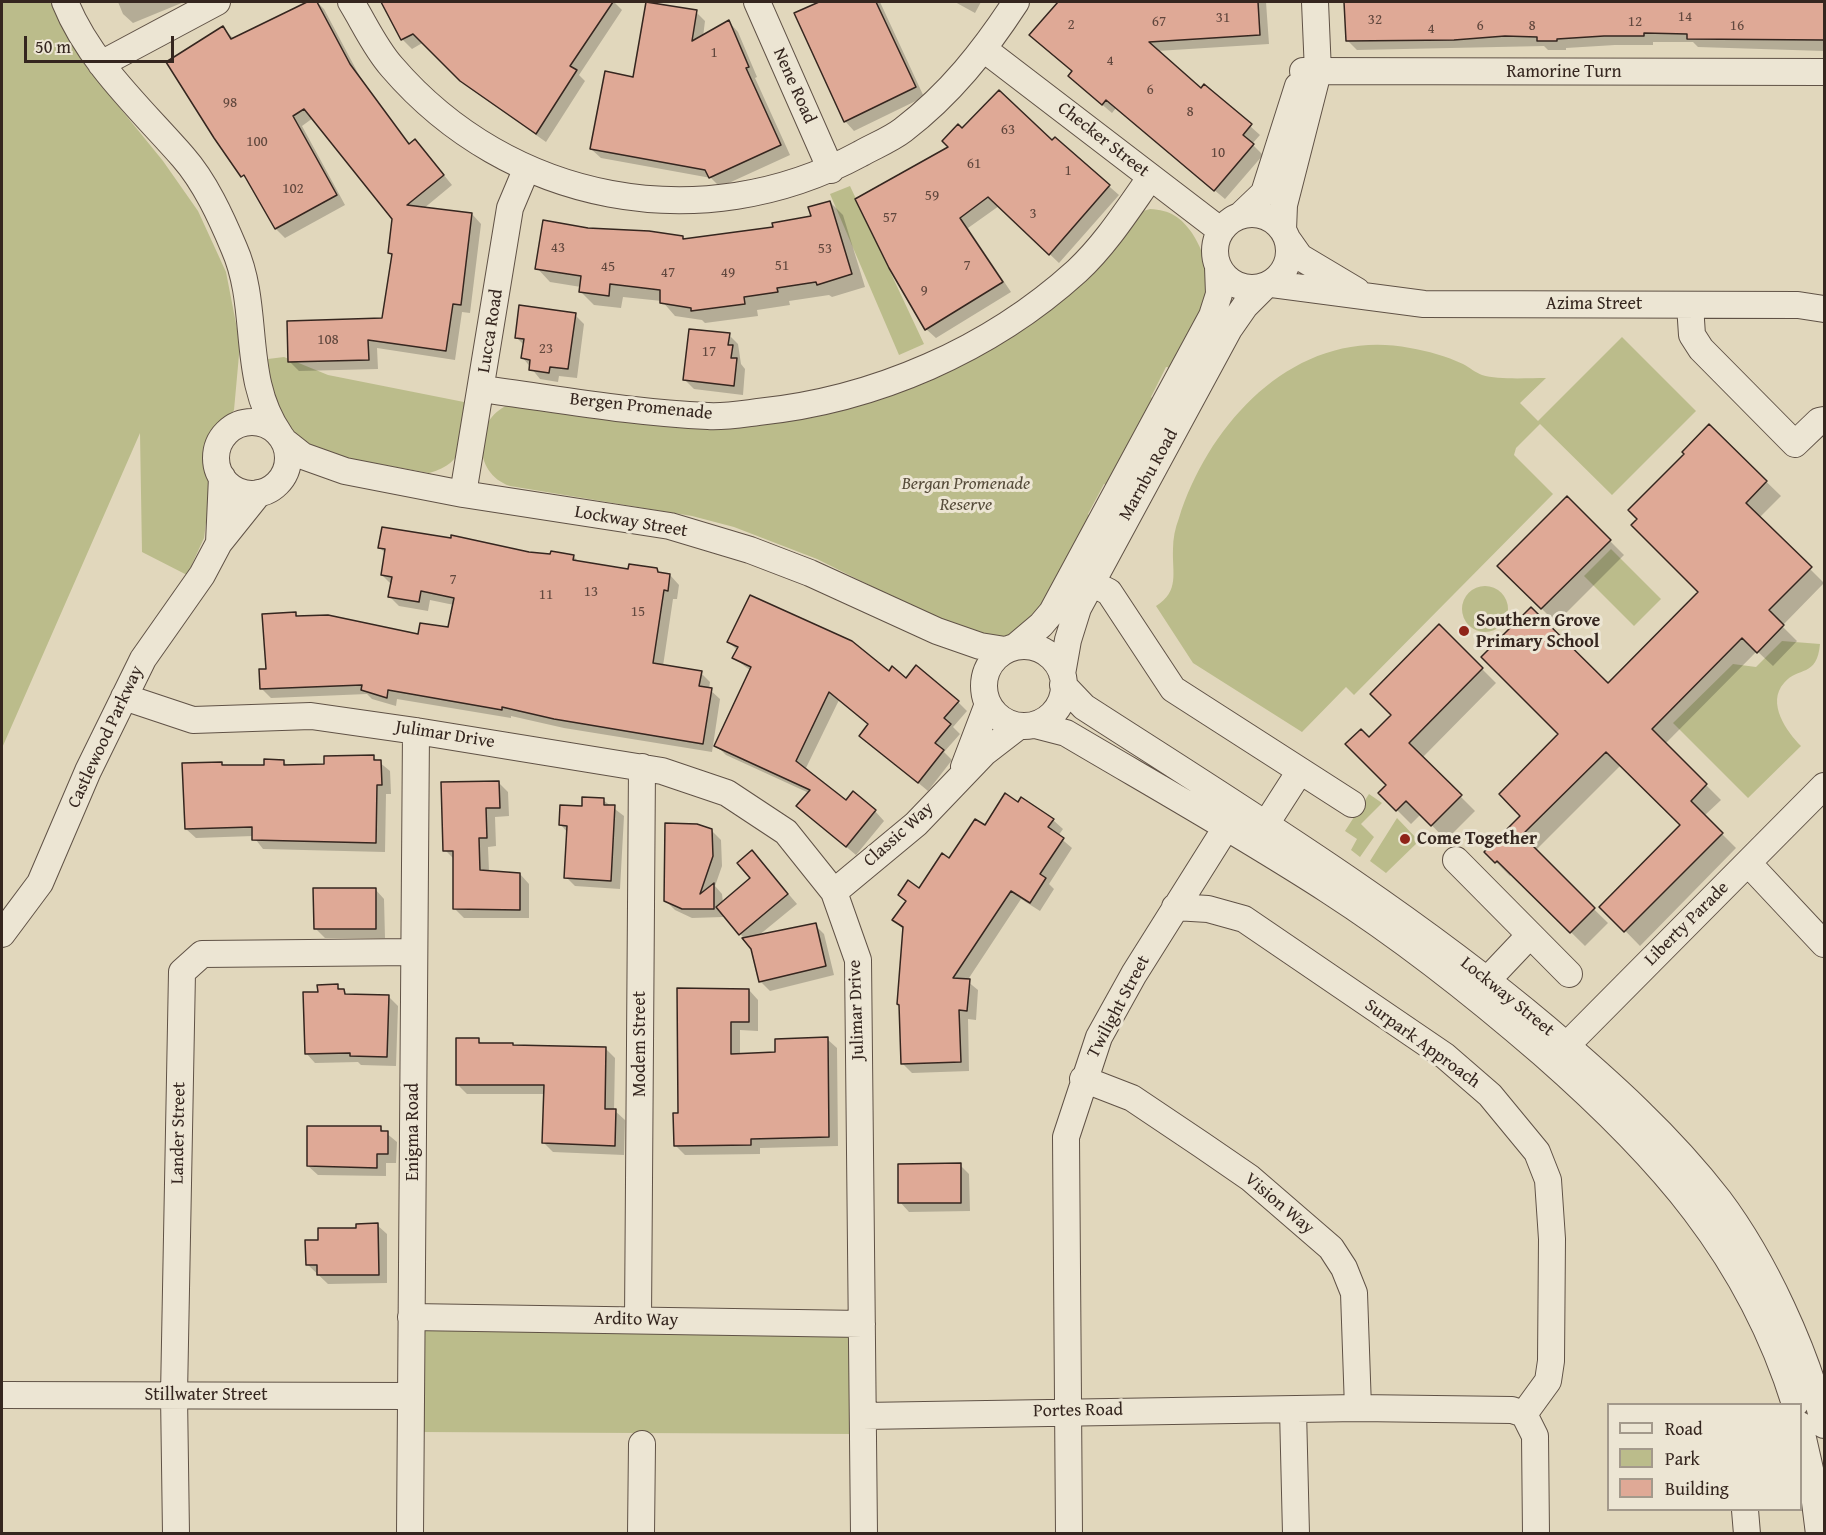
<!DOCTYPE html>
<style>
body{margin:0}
#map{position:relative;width:1826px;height:1535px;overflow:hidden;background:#e1d7bc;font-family:"Gentium Book Plus",serif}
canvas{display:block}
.frame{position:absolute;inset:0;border:3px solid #35261f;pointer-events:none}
.legend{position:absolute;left:1607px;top:1403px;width:195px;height:108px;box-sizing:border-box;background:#ece5d3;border:2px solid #a3998b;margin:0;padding:8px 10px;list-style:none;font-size:18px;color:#35261f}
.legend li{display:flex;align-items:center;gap:12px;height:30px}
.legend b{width:30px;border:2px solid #a3998b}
.scale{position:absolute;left:24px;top:36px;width:150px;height:27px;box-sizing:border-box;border:3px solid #35261f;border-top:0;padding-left:8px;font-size:18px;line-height:21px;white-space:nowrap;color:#35261f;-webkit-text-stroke:4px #ece5d3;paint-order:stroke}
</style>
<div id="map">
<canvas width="1826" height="1535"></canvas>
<div class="frame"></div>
<ul class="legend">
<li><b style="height:8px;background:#ece5d3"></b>Road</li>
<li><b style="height:16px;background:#bbbc8b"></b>Park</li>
<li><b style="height:16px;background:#dfa996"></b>Building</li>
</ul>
<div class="scale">50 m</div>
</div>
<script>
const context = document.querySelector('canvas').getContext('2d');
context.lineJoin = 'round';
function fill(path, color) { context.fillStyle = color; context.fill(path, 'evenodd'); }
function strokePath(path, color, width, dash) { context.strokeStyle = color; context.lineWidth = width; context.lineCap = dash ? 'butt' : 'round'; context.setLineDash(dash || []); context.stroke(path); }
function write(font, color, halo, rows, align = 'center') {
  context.font = font + ' "Gentium Book Plus",serif'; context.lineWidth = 6; context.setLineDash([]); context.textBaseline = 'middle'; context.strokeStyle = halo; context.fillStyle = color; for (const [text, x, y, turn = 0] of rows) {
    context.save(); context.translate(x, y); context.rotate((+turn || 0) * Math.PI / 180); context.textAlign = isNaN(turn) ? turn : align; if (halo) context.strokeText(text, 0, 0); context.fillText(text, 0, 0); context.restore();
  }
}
fill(new Path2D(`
 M2,2H53L85,65L163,161L198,211L226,272L240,344L234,410L211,445L206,470L210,491L204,538L187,575L142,552L140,433L2,748Z
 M850,186L924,344L899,355L830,194Z
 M1150,209C1170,210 1181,217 1192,233C1225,284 1196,320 1174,368L1166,367L1151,397L1156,402L1110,486L1104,484L1088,514L1093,519L1037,618L1010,639L963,632L817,559L734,527L692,516L510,486C472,473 473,420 508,405L705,424L957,363L1140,212Z
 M1622,337L1696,411L1612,495L1540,424L1516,448L1514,455L1553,494L1354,695L1346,687L1302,732L1193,663L1156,606C1180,591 1172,573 1173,549C1173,539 1175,528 1179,518C1210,420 1298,326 1410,348C1428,351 1446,356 1463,364C1469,367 1476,373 1482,375C1498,380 1528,378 1546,378L1520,403L1538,421Z
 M284,357L328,375L469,403C464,437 467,463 429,473L336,456L290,437L272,399L268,359Z
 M1611,549L1661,599L1634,626L1584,576Z
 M1462 609a23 23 0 1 1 46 0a23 23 0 1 1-46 0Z
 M1782,641L1820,644C1817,678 1798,666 1784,683C1766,703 1787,732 1801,746L1748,798L1673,723L1733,664L1756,667Z
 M1369,794L1382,803L1361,824L1374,837L1360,857L1351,850L1357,839L1345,831Z
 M1397,818L1419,841L1386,873L1370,861Z
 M422,1328L856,1330V1434L421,1432Z`), '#bbbc8b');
fill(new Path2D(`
 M118,2H184L133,23L123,14Z
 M310,2H317L324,9L359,75L383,110L410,145L424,151L452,185L423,209L472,214L481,224L470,313L462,312L455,360L377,348L378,369L299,371L290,362L383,320L393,256L389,252L393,219L313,118L302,126L345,205L285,238L276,229L252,186L215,138L223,28L234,39Z
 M383,2H614L622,10L579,75L585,81L546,142L472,90L424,42L412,49L402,39Z
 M823,2H880L924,97L854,131L845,121L796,14Z
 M955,2H981L975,13Z
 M1060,2H1096L1107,11L1116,2H1177L1188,12V2H1266L1269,44L1157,51L1202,90L1205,86L1260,135L1252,144L1263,155L1225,199L1116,108L1112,113L1079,85L1070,76L1073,72L1031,35Z
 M1347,2H1824V51L1698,47L1693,42H1653V45H1615L1566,48V50H1548L1544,46L1357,50L1347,40Z
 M696,12L705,21L703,37L729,22L738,32L757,77L755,78L790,155L720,187L711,178L601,158L591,149L634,79Z
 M962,130L1053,142L1055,139L1119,195L1059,263L999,206L968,228L1011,292L936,338L926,329L951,147Z
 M830,202L843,215L865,287L832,297L829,295L789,301L790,305L757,310L758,316L705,323L702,320L675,316L662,301L623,297L621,308L594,305L581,292V287L550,282L537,268L587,229L682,237L685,240L775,229L813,218Z
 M575,315L584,324L577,378L559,376L558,382L540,379L523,358L524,345L516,337Z
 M729,335L738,344L741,364L745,369L743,395L694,389L685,380Z
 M1709,426L1781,496L1759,518L1824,583L1782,626L1797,641L1773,666L1757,651L1665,744L1721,800L1704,816L1736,848L1640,946L1602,907L1682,825L1621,765L1535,851L1608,923L1585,946L1512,874L1510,876L1486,852L1523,816L1608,685L1700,592L1686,454Z
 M1567,498L1624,555L1556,623L1499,566Z
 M380,548L573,556L579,562L629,570H656L661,574L670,575L679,585L677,599H673L663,666L701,673L710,682L709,689L720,699L712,752L564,728L511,716V718L397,699L396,706L372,699L367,694L271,698L261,688L295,614L299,617L420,635L450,629L454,605L430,600L428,611L399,606L390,597L392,585L382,575L386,554Z
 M1439,626L1496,683L1422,758L1475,811L1446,840L1421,814L1411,824L1380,793L1388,785L1369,739L1393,715Z
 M729,642L889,673L958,702L967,711L953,727L960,734L944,752L952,760L928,791L861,735L869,725L839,700L805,770L846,802L875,811L884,821L856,855L798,806L809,793L726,755L716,745L751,671L734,658L738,651Z
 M373,757L390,771L391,794H386L385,852L263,849L253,836L196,838L186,829L221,763L224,766L265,767L283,761L288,766L326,765Z
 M498,782L508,792L509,816L495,817L496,846L488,847L489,871L520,874L529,884V918H464L454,908L455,860L445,850Z
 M1022,799L1053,820L1063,829L1058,836L1072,848L1049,884L1054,889L1040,911L1021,899L967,981L978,990L976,1020L968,1019L969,1071L912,1073L902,1063L904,930L894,920L907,902L900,895L919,890L985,827Z
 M603,800L624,816L620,889L575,886L566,877L568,833L561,825L583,808Z
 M712,831L721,840L722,866L715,886L722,894L723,903L753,879L761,862L797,904L758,936L815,925L824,934L834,975L770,991L760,981L752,948L723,913V917L692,918L675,910L665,900Z
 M375,889L384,899L385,938H325L315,928Z
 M337,986L349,996L389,997L398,1006L396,1066L361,1065L358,1062L315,1063L306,1053Z
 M749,990L758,1000V1031L740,1030V1055L777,1054L827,1039L837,1048L838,1146L760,1148V1154L685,1155L675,1145L679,1114Z
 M478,1040L482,1044H512L515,1047L606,1049L615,1058L614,1110L625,1120L624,1155L553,1152L544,1143L546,1094H467L457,1084Z
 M380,1128L397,1142L396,1163H386V1176L318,1175L308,1166Z
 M960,1165L969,1174L970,1211L909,1212L900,1202Z
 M377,1225L387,1234V1283L328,1284L307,1264L320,1242Z`), '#0003');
const building = new Path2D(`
 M307,2H317L350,64L409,144L415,139L444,175L407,205L472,213L461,305L453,304L446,351L368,340L369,360L288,362L287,321L382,318L392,254L388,253L392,219L304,109L293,116L337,195L275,229L244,175L241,177L214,138L166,62L223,26L231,39Z
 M381,2H613L570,66L577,70L536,134L460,81L413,34L401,40Z
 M646,2L697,10L692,41L729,20L749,67L746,68L781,145L709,178L705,170L590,149L605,71L633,77Z
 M819,2H876L916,87L844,122L794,13Z
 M1058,2H1258L1260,35L1149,42L1201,88L1204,84L1252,124L1243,135L1254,144L1214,191L1106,100L1102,105L1068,76L1072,71L1029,35Z
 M1344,2H1824V40L1687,39V34L1644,33V36H1604L1557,39V41H1537V37L1505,36L1454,40L1346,41Z
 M999,90L1052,140L1055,137L1110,185L1049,255L988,197L960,218L1003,282L925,330L889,268L855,199L948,147L942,141L958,124L962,128Z
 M830,201L852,274L817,285L816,282L777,288L778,292L744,297L745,304L691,311V308L660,303V290L610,284L609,296L579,292L581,276L535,269L543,220L588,228L649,231L683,236V239L773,227L772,223L811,216L808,207Z
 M519,305L576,313L568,369L550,367L549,373L529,370L530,360L521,358L524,339L515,338Z
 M689,329L730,333L728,345H733L731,358H737L734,386L683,380Z
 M1709,424L1767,481L1746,503L1812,567L1769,610L1784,625L1757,653L1742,638L1652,729L1707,784L1691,801L1723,833L1624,932L1599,907L1680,825L1606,752L1522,835L1595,908L1570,933L1497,861L1495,863L1484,852L1520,816L1499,794L1558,734L1481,657L1531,607L1608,683L1698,592L1631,525L1637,519L1628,510L1684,454L1682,452Z
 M1567,496L1611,540L1541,609L1497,566Z
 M382,527L451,538V535L529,552L550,554L551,551L574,555L573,560L628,569L629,564L657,568L658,572L670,574L668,591L664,590L653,663L702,671L699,686L712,688L703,744L554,719L502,707V710L388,690L387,698L361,690L362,685L260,689L259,669H266L262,614L296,612V616L328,615L418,634L420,623L448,627L454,598L421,591L419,602L388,597L392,577L381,575L385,549L378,548Z
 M750,595L852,641L889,671L892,666L906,678L916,665L959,701L944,718L951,724L935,743L944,750L918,783L859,736L868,724L829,692L796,761L846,800L853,791L876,810L846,847L796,806L810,790L714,746L751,667L732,658L738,647L727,642Z
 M1439,624L1483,668L1409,743L1462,795L1431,826L1406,801L1396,811L1378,793L1386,785L1345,744L1361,729L1369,737L1391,715L1370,694Z
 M374,755V760H381L382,785H377L376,843L252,840V827L185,829L182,763L222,762V765H264V759L284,760V765L324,764V756Z
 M499,781L500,808H486L487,838H479L480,870L520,873V910L453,909V851H443L441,782Z
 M1005,793L1018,802L1021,797L1054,819L1048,827L1064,838L1040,874L1046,878L1030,903L1011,891L953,978L970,979L967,1011L959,1010L961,1062L901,1064L899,1005L897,1004L903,927L892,920L906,901L898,895L908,880L919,888L942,853L949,858L975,819L985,825Z
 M582,797L604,798V805H615L611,881L564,878L567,826L559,825L560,805L582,806Z
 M665,823L697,824L712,829L713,856L700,894L714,883V909H682L664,901Z
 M752,850L788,894L739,935L716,907L750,878L737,863Z
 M313,888H376V929H314Z
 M816,923L826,966L759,982L751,949L742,938Z
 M338,984V989H344L345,994L389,995L387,1057L350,1056V1053L305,1054L303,992H318L317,985Z
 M677,988L749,989V1022H731V1054L775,1052V1039L828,1037L829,1137L751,1139V1145L674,1146L673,1113H678Z
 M456,1038H479V1043H513V1045L606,1047L605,1109H616L615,1146L542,1143L544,1085H456Z
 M307,1126H381V1131H388V1154H377V1168L307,1166Z
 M961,1163V1203H898V1164Z
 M378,1223L379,1275H317V1265H306L305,1240H318V1228H356V1224Z`);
fill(building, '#dfa996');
strokePath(building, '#35261f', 1.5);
const minor = new Path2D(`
 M65,2C89,62 141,109 183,157C205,182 221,217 234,248C261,309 240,378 280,435
 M351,2C364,23 375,48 392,67C509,203 701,240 860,154C874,146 890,140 903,130C950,94 984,51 1016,2
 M757,2L831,170
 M985,50L1220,230
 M101,64L217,2
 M1303,71L1824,72
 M1215 251a37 37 0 1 1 74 0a37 37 0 1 1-74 0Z
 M1241,215L1264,193L1298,86
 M1283,230L1284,205L1318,72L1315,2
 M1288,240L1300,257L1357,291
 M1272,284L1424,304L1798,305L1824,309
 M1690,305L1692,335L1701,349L1795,444L1819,421L1824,420
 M482,389C557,399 633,413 708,416C724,417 742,414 758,412C875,400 990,350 1077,271C1106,244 1128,209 1150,178
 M216 458a36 36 0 1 1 72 0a36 36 0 1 1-72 0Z
 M284,441L303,456L345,471L463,494L670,526L750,550L810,573L937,631L980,646L1005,650
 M463,494L510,208L526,170
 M219,543L222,477
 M1091,583L1109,592L1173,689L1352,804
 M984 686a40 40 0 1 1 80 0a40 40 0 1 1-80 0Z
 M1015,647L1041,625L1052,612L1212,316L1219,294L1218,267
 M1062,674L1068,640L1078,608L1229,329L1245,306L1263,288
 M1063,685L1084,707C1242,809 1402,907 1546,1028C1608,1081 1669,1135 1719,1200C1764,1260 1807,1352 1824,1425
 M124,697L193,720L311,716L416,731L662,771L727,793L786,832L834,892L858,960L864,1534
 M1035,725L1066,733C1154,785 1243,835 1328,890C1404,939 1475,995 1543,1054C1658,1155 1749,1255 1795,1404
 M964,767L988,704
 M1266,824L1300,771
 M1456,860L1569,974
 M1748,863L1824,944
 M834,892L916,824L984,753L1019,726
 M1175,907L1208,909L1244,919L1445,1056L1490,1095L1537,1152L1548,1180L1552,1239L1551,1361L1548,1381L1524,1414
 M2,934L40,883L88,771L143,659L202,575L219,543L259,493
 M1476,992L1530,935
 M1554,1058L1824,786
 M1083,1079L1132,1098L1202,1145L1250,1178L1331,1248L1344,1268L1354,1293L1358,1408
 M411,1317L862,1324
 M638,1320L642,767
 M2,1395L410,1396
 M1293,1410L1296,1534
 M863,1416L1358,1408L1512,1410L1524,1414L1535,1436L1536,1534
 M1800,1425L1812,1478L1819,1534
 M1745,1510L1747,1534
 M176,1534L174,1395L182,972L202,954L414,952
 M410,1534L416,731
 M641,1534L642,1444
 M1069,1534L1066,1137L1099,1037L1134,974L1234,815`);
strokePath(minor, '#605246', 28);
strokePath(minor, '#ece5d3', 26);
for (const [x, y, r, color] of [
 [1464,631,6,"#8f2418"],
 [1405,839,6,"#8f2418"]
]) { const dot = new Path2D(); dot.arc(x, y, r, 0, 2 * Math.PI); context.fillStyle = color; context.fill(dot); strokePath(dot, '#ece5d3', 2); }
write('15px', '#60473d', null, [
 ["14",1685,17],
 ["31",1223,18],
 ["32",1375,20],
 ["67",1159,22],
 ["12",1635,22],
 ["2",1071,25],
 ["6",1480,26],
 ["8",1532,26],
 ["16",1737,26],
 ["4",1431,29],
 ["1",714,53],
 ["4",1110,61],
 ["6",1150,90],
 ["98",230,103],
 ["8",1190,112],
 ["63",1008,130],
 ["100",257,142],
 ["10",1218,153],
 ["61",974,164],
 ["1",1068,171],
 ["102",293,189],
 ["59",932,196],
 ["3",1033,214],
 ["57",890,218],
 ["43",558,248],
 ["53",825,249],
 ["51",782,266],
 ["7",967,266],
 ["45",608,267],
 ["47",668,273],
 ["49",728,273],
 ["9",924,291],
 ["108",328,340],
 ["23",546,349],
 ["17",709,352],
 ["7",453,580],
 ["13",591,592],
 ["11",546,595],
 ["15",638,612]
]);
write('18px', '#35261f', '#ece5d3', [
 ["Ramorine Turn",1564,72],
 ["Nene Road",794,86,66],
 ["Checker Street",1103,140,38],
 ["Azima Street",1594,304],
 ["Lucca Road",491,331,-81],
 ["Bergen Promenade",641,407,6],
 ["Marnbu Road",1149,475,-61],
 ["Lockway Street",631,522,10],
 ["Julimar Drive",445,735,9],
 ["Castlewood Parkway",106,737,-65],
 ["Classic Way",899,835,-42],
 ["Liberty Parade",1687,924,-45],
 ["Lockway Street",1507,997,39],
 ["Twilight Street",1119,1007,-62],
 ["Julimar Drive",857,1010,-92],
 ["Modem Street",640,1044,-90],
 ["Surpark Approach",1422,1044,36],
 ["Enigma Road",413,1132,-90],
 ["Lander Street",179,1133,-89],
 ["Vision Way",1279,1204,40],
 ["Ardito Way",636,1320,1],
 ["Stillwater Street",206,1395],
 ["Portes Road",1078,1411,-1]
]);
write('italic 18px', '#564c3a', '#ece5d3', [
 ["Bergan Promenade",966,484],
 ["Reserve",966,505]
]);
write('bold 18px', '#35261f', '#ece5d3', [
 ["Southern Grove",1476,621],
 ["Primary School",1476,642],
 ["Come Together",1417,839]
], 'left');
</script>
